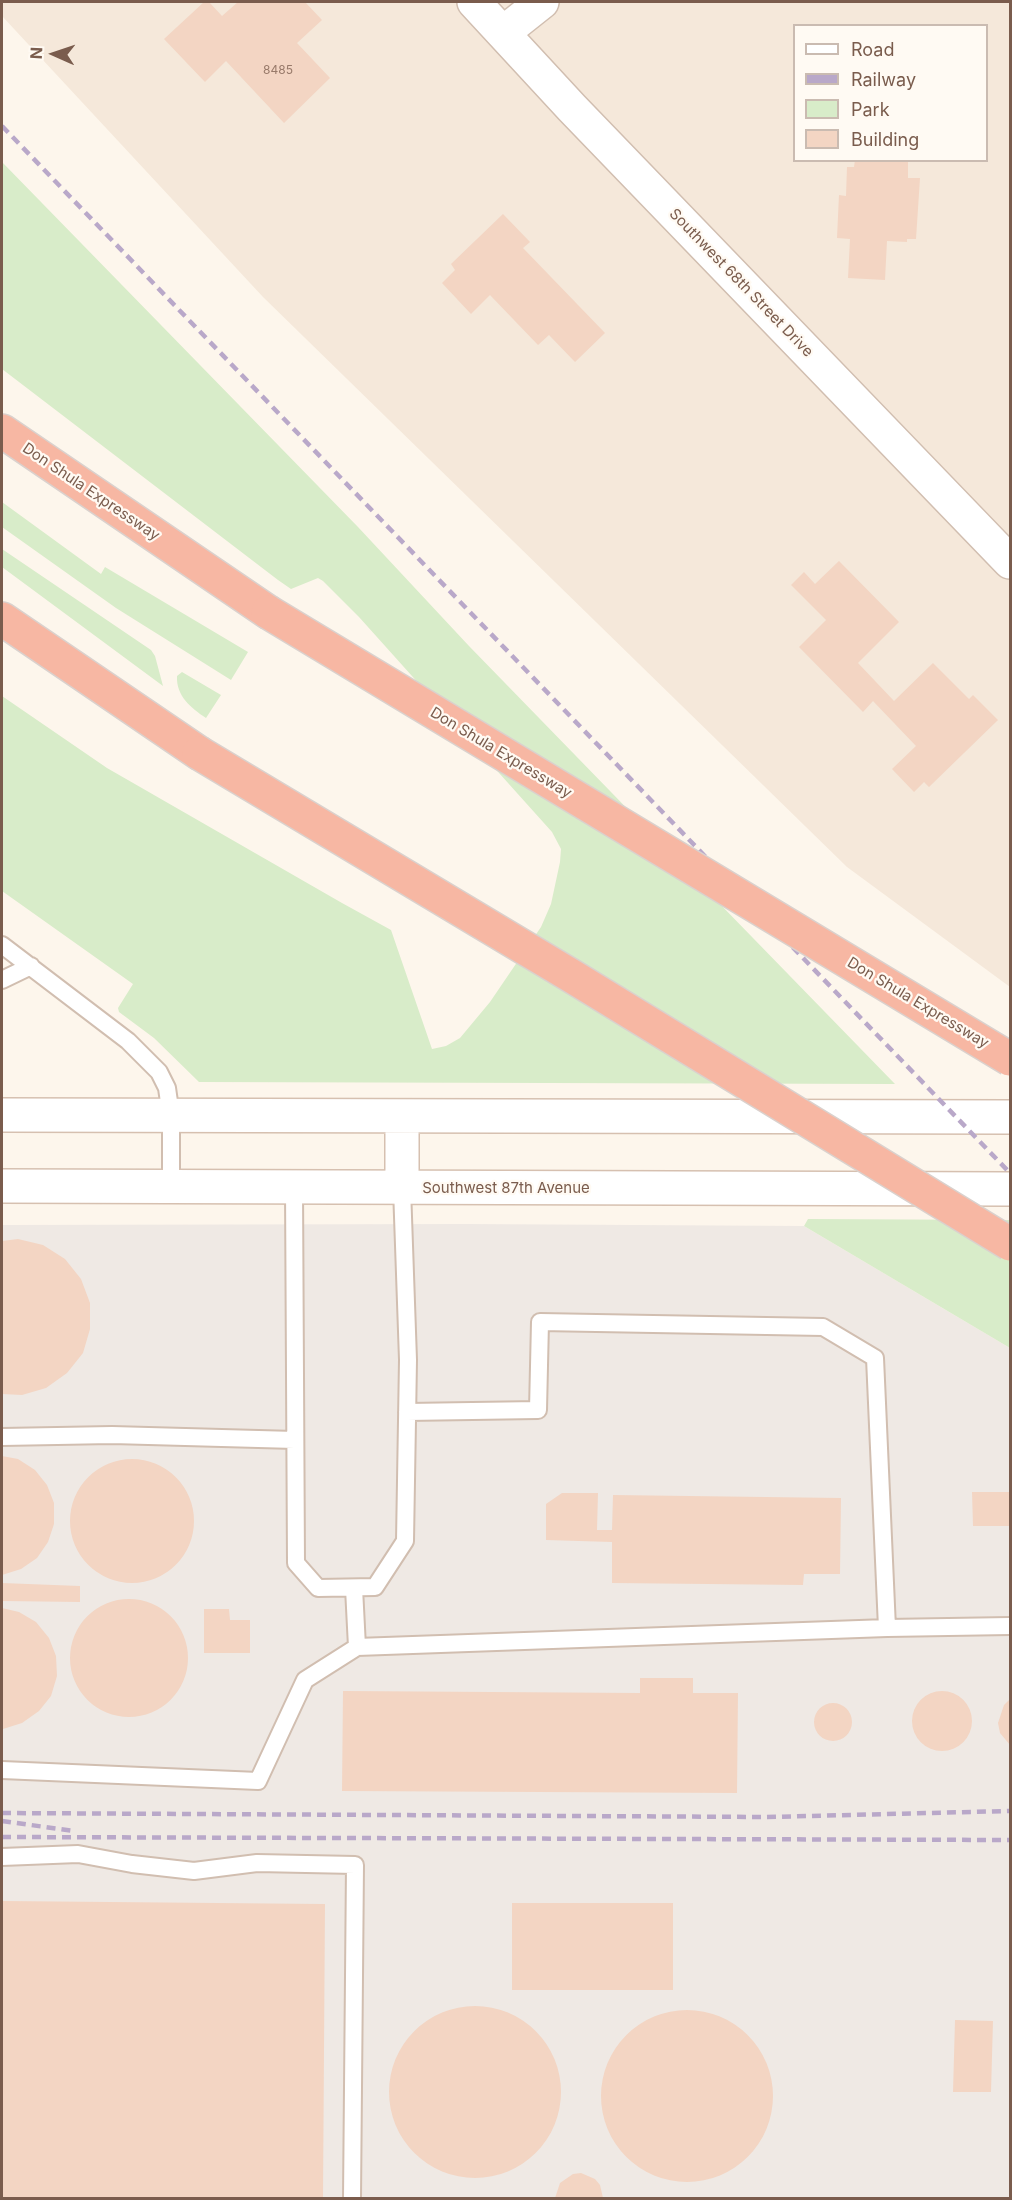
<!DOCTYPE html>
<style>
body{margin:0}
#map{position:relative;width:1012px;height:2200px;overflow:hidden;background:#fdf6ec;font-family:Inter,sans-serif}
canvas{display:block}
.frame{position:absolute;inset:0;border:3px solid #7a5c4d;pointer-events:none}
.legend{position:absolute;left:793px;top:24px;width:195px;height:138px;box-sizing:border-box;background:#fffaf3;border:2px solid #cabbb1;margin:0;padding:8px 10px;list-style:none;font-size:18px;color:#7a5c4d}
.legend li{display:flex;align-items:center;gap:12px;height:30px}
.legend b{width:30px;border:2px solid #cabbb1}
.north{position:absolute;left:24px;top:24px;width:60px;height:60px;-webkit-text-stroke:4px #fffaf3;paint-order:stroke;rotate:273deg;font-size:16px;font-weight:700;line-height:24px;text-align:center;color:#7a5c4d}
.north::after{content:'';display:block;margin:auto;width:21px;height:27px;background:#7a5c4d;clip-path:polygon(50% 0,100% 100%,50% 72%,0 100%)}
</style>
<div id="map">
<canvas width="1012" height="2200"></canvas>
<div class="frame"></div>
<ul class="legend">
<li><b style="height:8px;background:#fff"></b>Road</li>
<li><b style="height:8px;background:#b9a8c9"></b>Railway</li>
<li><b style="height:16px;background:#d8ecc9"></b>Park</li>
<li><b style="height:16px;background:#f3d5c3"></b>Building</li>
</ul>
<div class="north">N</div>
</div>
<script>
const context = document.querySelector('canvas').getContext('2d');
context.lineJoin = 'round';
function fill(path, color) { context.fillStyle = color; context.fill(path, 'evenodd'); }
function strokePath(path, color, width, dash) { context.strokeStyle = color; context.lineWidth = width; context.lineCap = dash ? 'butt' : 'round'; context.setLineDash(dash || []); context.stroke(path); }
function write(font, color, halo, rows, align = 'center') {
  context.font = font + ' Inter,sans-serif'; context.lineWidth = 4.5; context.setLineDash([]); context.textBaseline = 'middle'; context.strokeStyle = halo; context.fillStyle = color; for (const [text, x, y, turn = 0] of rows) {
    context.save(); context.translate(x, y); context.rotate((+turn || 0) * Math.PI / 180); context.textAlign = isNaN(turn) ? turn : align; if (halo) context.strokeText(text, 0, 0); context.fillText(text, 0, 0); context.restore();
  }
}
fill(new Path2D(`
 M2,2H1010V987L847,867L263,297L2,16ZM794,26H986V160H794Z`), '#f5e8da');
fill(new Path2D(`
 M466,1224L804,1226L1010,1348V2198H2V1225Z`), '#efe9e4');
fill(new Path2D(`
 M2,162L358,527L469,646L895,1084L199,1082L154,1038L119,1012L118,1008L133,984L2,891V696L107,768L342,903L391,930L432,1049L446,1046L460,1038L490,1002L541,927L551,904L560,862L561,849L552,832L359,617L323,581L318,578L291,589L278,580L2,369Z
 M2,502L101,574L105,567L248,652L231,680L116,608L2,527Z
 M2,549L151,650L155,656L163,686L2,567Z
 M182,672L221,695L206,718C191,708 176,696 177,676Z
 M808,1219L1010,1220V1348L804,1226Z`), '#d8ecc9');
fill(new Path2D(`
 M204,2H209L222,16L238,2H305L322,20L297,43L330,78L284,123L226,61L205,82L164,39Z
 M855,160H908V178H920L916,239H907V242L887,241L885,280L848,278L850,239L837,238L839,195L846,196L847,167H854Z
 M503,214L530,242L523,248L605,333L575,362L549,335L538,345L490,295L471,314L442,283L455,270L451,264Z
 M839,561L899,622L858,663L894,701L933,663L969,699L973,695L998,720L929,787L924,782L914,792L892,769L916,746L873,701L863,712L799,647L826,620L791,585L804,572L815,584Z
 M18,1239L43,1245L65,1259L81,1279L90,1303V1329L83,1353L67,1373L46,1388L22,1395L2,1394V1241Z
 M2,1456L18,1459L35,1470L47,1485L54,1503V1524L48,1542L37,1558L21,1569L2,1575Z
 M70 1521a62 62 0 1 1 124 0a62 62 0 1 1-124 0Z
 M972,1492H1010V1526H973Z
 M562,1493H598L597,1530H612L613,1495L841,1498L840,1574H804L803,1585L612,1583V1542L546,1540V1504Z
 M2,1583L80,1586V1602L2,1601Z
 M70 1658a59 59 0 1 1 118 0a59 59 0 1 1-118 0Z
 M2,1608L19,1612L36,1622L49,1638L56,1656L57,1676L51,1696L39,1711L22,1723L3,1729Z
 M204,1609H229L230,1620H250V1653H204Z
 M640,1678H693V1693H738L737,1793L342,1791L343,1691L640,1693Z
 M912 1721a30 30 0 1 1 60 0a30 30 0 1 1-60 0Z
 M1010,1699V1745L1000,1733L998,1723L1004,1705Z
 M814 1722a19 19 0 1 1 38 0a19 19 0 1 1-38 0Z
 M2,1901L325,1904L323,2198H2Z
 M512,1903H673V1990H512Z
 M389 2092a86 86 0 1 1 172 0a86 86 0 1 1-172 0Z
 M601 2096a86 86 0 1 1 172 0a86 86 0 1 1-172 0Z
 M955,2020L993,2021L991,2092H953Z
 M581,2173L595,2179L600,2185L603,2198H555L560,2183L573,2174Z`), '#f3d5c3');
const lane = new Path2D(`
 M2,945L128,1041L159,1072L167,1088L171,1116V1187
 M2,980L31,966
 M294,1187L296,1563L318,1588L375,1587L405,1541L408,1360L402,1188
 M2,1437L112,1435L295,1440
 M354,1588L357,1647
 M887,1628L1010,1626
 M2,1770L258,1781L305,1680L357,1647L887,1628L875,1358L823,1327L540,1322L538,1410L407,1412
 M2,1857L78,1854L132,1864L194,1871L257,1863L355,1865L352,2198`);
const street = new Path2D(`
 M474,2L572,108L1010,562
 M503,33L542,2`);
const secondary = new Path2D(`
 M2,1115L1010,1117
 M2,1186L1010,1189
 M402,1188V1116`);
const highway = new Path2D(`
 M2,431L268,612
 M2,619L199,753`);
strokePath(lane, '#d1beb0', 20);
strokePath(street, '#d1beb0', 36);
strokePath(secondary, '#d6c0b0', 36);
strokePath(highway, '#dad1cd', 36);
strokePath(lane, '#fff', 16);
strokePath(street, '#fff', 33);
strokePath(secondary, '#fff', 33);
strokePath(highway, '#f7b7a3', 33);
strokePath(new Path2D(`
 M2,126L1010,1173
 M2,1813L767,1817L1010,1811
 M2,1821L74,1831
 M2,1837L1010,1840`), '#b9a8c9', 4.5, [9, 6]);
const highwayBridge = new Path2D(`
 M268,612L1010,1059
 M199,753L570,975L1010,1244`);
strokePath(highwayBridge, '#dad1cd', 36, []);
strokePath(highwayBridge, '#f7b7a3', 33);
write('12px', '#987a6a', null, [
 ["8485",278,70]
]);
write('15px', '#7a5c4d', '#fffaf3', [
 ["Southwest 68th Street Drive",741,283,46],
 ["Don Shula Expressway",91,492,34],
 ["Don Shula Expressway",501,753,31],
 ["Don Shula Expressway",918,1003,31],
 ["Southwest 87th Avenue",506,1188]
]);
</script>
